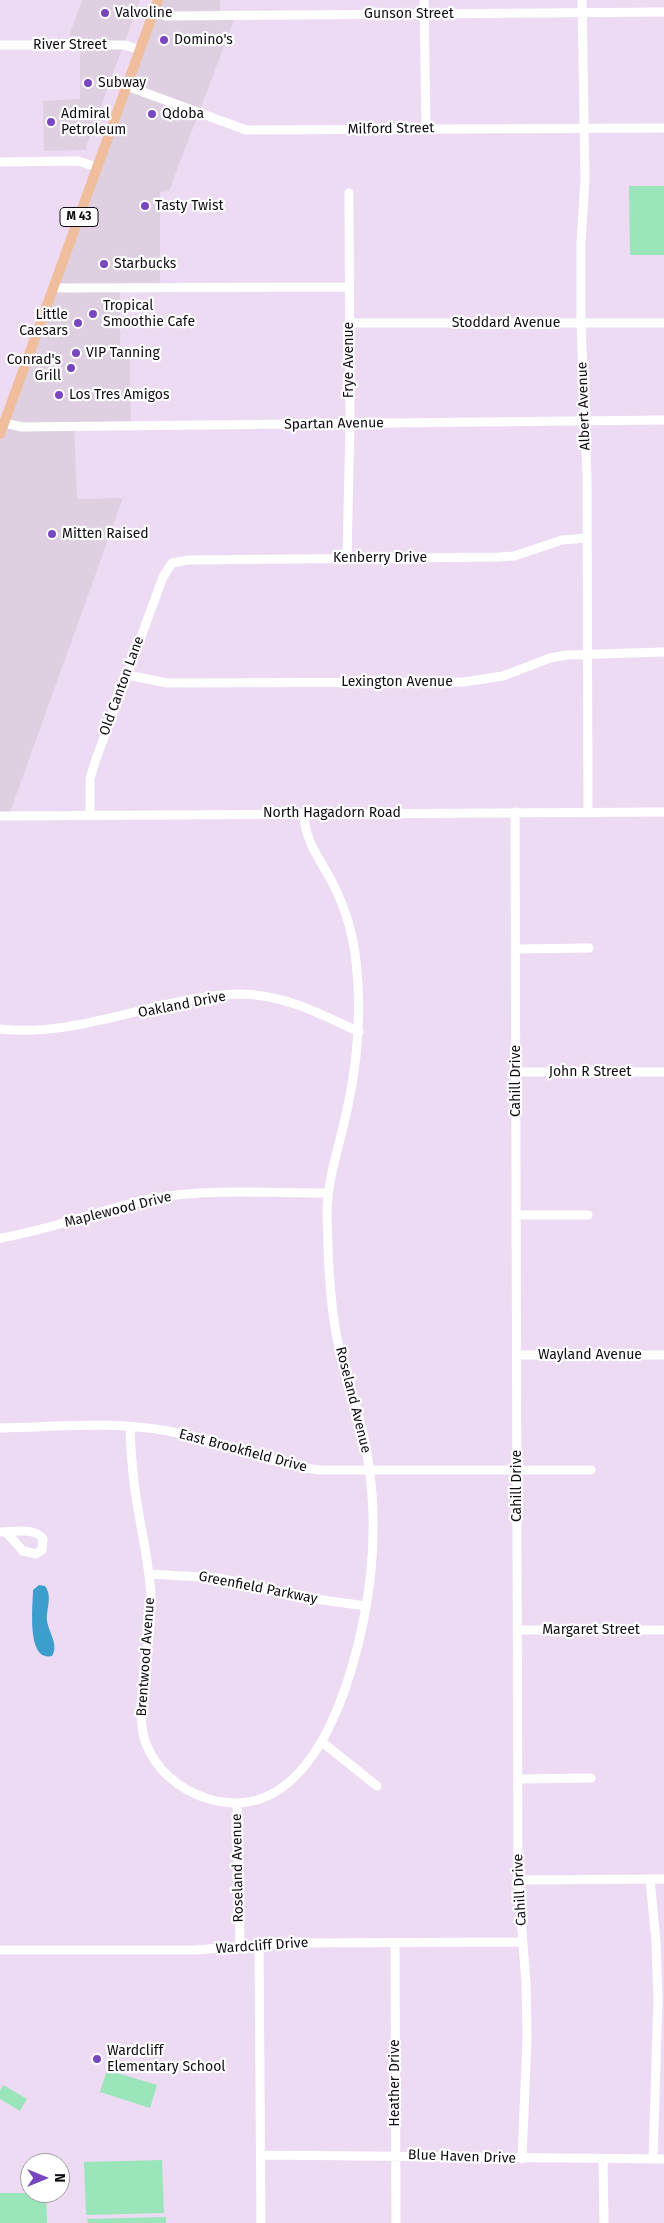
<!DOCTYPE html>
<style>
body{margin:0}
#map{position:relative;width:664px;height:2223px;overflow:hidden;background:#eddbf4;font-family:"Fira Sans",sans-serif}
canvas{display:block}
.north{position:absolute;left:20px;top:2153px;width:50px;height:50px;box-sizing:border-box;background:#fff;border:1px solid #a09da1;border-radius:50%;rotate:90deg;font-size:14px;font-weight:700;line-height:20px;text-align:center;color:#110b13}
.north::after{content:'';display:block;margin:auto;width:18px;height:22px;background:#7846be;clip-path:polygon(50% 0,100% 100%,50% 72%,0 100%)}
</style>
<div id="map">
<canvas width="664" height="2223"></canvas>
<div class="north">N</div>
</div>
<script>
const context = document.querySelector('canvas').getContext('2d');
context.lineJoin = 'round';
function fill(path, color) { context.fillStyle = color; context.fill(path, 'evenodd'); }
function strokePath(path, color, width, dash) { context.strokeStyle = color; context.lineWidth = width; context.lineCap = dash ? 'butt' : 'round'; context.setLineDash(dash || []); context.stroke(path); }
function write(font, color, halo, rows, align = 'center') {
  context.font = font + ' "Fira Sans",sans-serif'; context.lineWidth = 4.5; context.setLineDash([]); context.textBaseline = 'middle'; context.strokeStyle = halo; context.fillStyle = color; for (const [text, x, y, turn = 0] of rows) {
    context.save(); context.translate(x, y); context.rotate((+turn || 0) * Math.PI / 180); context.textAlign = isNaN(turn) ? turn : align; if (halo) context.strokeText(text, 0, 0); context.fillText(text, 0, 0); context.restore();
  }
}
fill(new Path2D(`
 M82,0H140L85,150L44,151L43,101L80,99V36H69Z
 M161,0H220V15H236L169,191L160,192V288H120V358L130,359L131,425H74L77,499L123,498L9,815H0V440Z`), '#decfe1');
fill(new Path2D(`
 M629,186H664V255H630Z
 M107,2070L157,2085L150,2108L100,2092Z
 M3,2085L27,2099L20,2111L0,2099V2091Z
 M162,2160L164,2213L86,2215L84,2162Z
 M0,2193H46L47,2223H0Z
 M166,2217V2223H88L87,2219Z`), '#9ae5ba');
fill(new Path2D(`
 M39,1585L45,1586C53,1597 46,1609 47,1621C49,1633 59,1645 52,1656C26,1662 33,1605 33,1590Z`), '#3b9ecc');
strokePath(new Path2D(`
 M424,0L426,129
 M582,0L585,178L581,244V323L587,477L588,812
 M154,11L166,16L664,12
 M0,45H125L140,50
 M127,86L246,130L664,128
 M0,162L78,161L97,167
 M53,288L348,287
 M349,323H664
 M4,423L22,427L664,420
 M347,558L350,424L349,193
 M127,675L167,683L464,682L503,676L550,658L567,655L664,652
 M515,812L518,1880L526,1983L527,2039L522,2159
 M90,815V779L95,762L163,577L172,563L189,560L498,557L514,556L562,540L587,538
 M0,816L664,812
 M516,949L589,948
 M0,1029C83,1038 158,996 240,994C283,994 321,1014 359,1032
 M516,1072H664
 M516,1215H588
 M0,1238C51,1230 100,1210 150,1199C208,1188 270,1193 328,1193
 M517,1355H664
 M130,1427C131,1455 133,1482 138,1509C143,1539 150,1568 151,1598C153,1641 133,1704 145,1741C155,1770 181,1791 209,1799C322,1832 363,1649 371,1571C376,1519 372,1464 358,1414C351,1385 339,1356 335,1327C329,1290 328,1251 327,1214C327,1179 340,1144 347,1110C358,1060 362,1012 356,961C353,933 345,907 332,882C320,859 304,840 304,813
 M0,1428C55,1427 114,1421 168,1431C220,1440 267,1464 320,1470H591
 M0,1532C13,1532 35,1527 43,1539L42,1550L36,1554L23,1551L6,1532
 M150,1574L219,1578L301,1597L366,1606
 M518,1630H664
 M322,1742L377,1786
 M518,1779L591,1778
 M237,1805L240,1947
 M650,1879L656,1942L658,1999L653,2159
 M518,1880L664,1879
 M395,1943L396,2223
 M259,1945L261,2223
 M0,1950H195L292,1943L523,1942
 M261,2155L664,2159
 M603,2159L604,2223`), '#fff', 9);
strokePath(new Path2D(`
 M0,434L158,0`), '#f0bd9d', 10);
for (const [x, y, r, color] of [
 [105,13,5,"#7846be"],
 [164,40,5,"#7846be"],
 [88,83,5,"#7846be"],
 [152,114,5,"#7846be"],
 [51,122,5,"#7846be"],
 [145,206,5,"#7846be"],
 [104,264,5,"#7846be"],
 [93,314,5,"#7846be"],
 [78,323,5,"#7846be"],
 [76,353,5,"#7846be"],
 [71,368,5,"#7846be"],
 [59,395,5,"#7846be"],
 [52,534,5,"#7846be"],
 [97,2059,5,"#7846be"]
]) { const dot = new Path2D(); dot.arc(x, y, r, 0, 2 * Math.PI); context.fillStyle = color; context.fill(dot); strokePath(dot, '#fff', 2); }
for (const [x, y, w] of [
 [79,217,38]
]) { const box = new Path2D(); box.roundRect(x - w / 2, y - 9.5, w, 19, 4); context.fillStyle = '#fff'; context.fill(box); strokePath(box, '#110b13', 1); }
write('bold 12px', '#110b13', null, [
 ["M 43",79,217]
]);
write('14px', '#110b13', '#fff', [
 ["Valvoline",115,13],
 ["Domino's",174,40],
 ["Subway",98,83],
 ["Admiral",61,114],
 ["Petroleum",61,130],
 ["Qdoba",162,114],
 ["Tasty Twist",155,206],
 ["Starbucks",114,264],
 ["Tropical",103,306],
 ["Smoothie Cafe",103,322],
 ["Little",68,315,"right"],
 ["Caesars",68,331,"right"],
 ["VIP Tanning",86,353],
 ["Conrad's",61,360,"right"],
 ["Grill",61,376,"right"],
 ["Los Tres Amigos",69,395],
 ["Mitten Raised",62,534],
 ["Wardcliff",107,2051],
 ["Elementary School",107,2067]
], 'left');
write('14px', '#110b13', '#fff', [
 ["Gunson Street",409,14],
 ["River Street",70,45],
 ["Milford Street",391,129,-1],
 ["Stoddard Avenue",506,323],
 ["Frye Avenue",349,360,-90],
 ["Albert Avenue",584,406,-92],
 ["Spartan Avenue",334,424,-1],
 ["Kenberry Drive",380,558],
 ["Lexington Avenue",397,682],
 ["Old Canton Lane",122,686,-70],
 ["North Hagadorn Road",332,813],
 ["Oakland Drive",182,1005,-11],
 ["John R Street",590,1072],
 ["Cahill Drive",516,1081,-90],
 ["Maplewood Drive",118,1210,-14],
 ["Wayland Avenue",590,1355],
 ["Roseland Avenue",353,1400,76],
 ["East Brookfield Drive",243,1451,15],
 ["Cahill Drive",517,1486,-90],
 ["Greenfield Parkway",258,1588,11],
 ["Margaret Street",591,1630],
 ["Brentwood Avenue",146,1657,-86],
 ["Roseland Avenue",238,1868,-91],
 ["Cahill Drive",520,1890,-93],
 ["Wardcliff Drive",262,1946,-4],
 ["Heather Drive",395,2083,-90],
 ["Blue Haven Drive",462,2157,2]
]);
</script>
